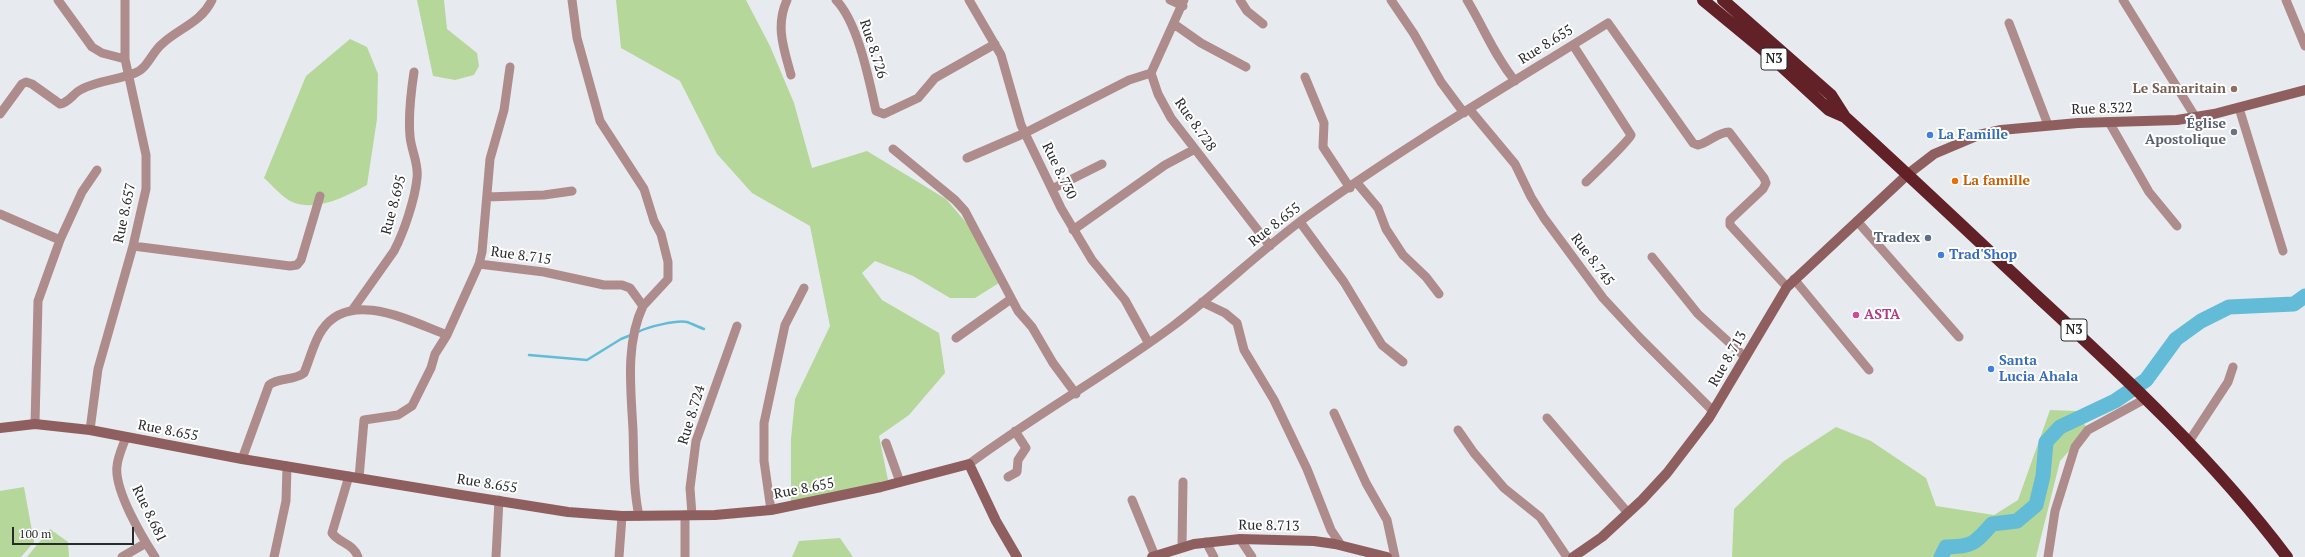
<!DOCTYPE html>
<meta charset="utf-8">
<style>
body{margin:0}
#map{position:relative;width:2305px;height:557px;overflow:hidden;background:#e7ebef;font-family:"PT Serif",serif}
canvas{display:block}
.scale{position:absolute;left:12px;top:527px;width:122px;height:18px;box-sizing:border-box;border:2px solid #292a2c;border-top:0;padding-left:5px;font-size:12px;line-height:14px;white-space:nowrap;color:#292a2c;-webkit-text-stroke:3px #fff;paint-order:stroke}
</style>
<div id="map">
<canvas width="2305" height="557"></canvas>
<div class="scale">100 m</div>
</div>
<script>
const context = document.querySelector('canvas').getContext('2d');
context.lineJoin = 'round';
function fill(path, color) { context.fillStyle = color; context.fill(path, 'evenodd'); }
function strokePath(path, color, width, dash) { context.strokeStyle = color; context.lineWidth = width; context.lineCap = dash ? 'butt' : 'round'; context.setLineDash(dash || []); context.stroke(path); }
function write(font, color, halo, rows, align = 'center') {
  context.font = font + ' "PT Serif",serif'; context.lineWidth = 4; context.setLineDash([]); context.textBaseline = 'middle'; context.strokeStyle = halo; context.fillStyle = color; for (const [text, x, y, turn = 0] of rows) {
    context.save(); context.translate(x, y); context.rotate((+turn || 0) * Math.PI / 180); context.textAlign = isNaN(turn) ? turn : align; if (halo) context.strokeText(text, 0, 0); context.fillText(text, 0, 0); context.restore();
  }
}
fill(new Path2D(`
 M417,0H444L447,29L477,53L479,66L474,75L455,80L433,76Z
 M616,0H746L770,46L794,103L812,168L867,151L946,199L982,241L999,283L975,298H950L913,276L875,261L862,273L882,300L939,333L945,373L909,415L879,436L888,480L791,506V439L795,399L830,326L810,226L752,193L717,154L680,81L621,48Z
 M350,39L367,47L378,74L377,119L367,185C345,197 315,213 290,201C281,196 272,185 264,178L306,76Z
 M2050,410L2076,411L2088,430L2060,461L2036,557H1732L1734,509L1784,461L1836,427L1871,441L1926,478L1936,506L1994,515L2018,500Z
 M24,487L34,542L21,557H0V491Z
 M50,529L68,542L69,557H27Z
 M840,538L853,557H792L799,541Z`), '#b5d79a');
strokePath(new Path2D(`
 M638,332C647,327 676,320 687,322C692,324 699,327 704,329
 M529,355L587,360L621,339L631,335`), '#63bcd7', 2.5);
strokePath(new Path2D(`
 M1941,557L1946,547C1973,547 1975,543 1992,524L2017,521L2036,505L2043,476L2046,442L2060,427L2115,401L2146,380L2176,339L2201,321L2229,307L2294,304L2305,296`), '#63bcd7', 15);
strokePath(new Path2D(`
 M58,0L92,47L102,53L125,59
 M572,0L577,38L600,121L644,189L654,221L661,234L668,262V279L643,306
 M787,0C775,26 784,49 791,75
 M836,0C858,23 869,79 876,111L884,114L918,98L935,78L995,44
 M969,0L1001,55L1021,125L1061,208L1092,260L1125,300L1148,342
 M1170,0L1183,6
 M1184,0L1151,73L1158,94L1171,118L1270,246
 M1240,0L1247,11L1263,24
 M1391,0L1414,34L1441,82L1464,113
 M1467,0C1484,28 1494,55 1515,81
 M2123,0L2196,118
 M2286,0L2305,46
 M2009,23L2048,125
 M1174,24L1201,43L1246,67
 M1573,45L1631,135C1629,141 1594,174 1586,182
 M1305,77L1324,123L1323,147L1350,188
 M2239,108L2283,251
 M1470,110L1515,164L1531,197L1544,218L1603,298L1640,338L1713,411
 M0,114L22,84L26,82L32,84L60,104C70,102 73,93 82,89C99,80 118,80 135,73C148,68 152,52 162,44C179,28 201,23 212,0
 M2109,122L2149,192L2177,226
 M893,149L955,200L965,211L1018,311L1032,327L1053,363L1076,394
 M967,158L1025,133L1129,80L1151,73
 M1357,183L1378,208L1386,229L1403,255L1426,277L1439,294
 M1052,189L1102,164
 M487,197L544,195L572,191
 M0,214L60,240
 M1857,221L1959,337
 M1300,222L1344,282L1382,345L1403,362
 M1073,230L1165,165L1195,149
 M133,246L290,266L297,265L301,260L320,196
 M1652,257L1698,314L1745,357
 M479,264L482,252L490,159L504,110L510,67
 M1794,279L1869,370
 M1202,302L1225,313L1237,323L1244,350L1274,400L1307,469L1331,530L1341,545
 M353,309L394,251C404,232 415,199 417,178C419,164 411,150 410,136C408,115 411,92 414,72
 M956,338L1011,299
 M1334,413L1366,483L1387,520L1395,557
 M1547,418L1628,513
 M35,424L38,301L60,240L82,192L97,170
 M90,430L98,369L133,246L146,189V155L125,59V0
 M1458,430L1474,453L1504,488L1540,517L1567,557
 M126,437C123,446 118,456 117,466C114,490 142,537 155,557
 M886,443L900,482
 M2188,443L2228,382L2233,367
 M242,459L269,385C279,377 294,381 304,373C310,359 314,341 322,330C350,288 412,322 447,335L479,264L544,272L604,285H622L630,288L643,306C625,344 631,390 633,430C634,459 633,488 639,516
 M969,464C1035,415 1107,375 1173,326C1219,291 1260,251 1306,217C1403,147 1507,86 1608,23L1693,143L1698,145C1708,143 1718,132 1729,132L1764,178L1766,183L1763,189L1730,220V225L1787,287
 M349,476L332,533C340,544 353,543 358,557
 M1008,477L1017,472L1018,460L1026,448L1015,431
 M359,478L364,420L398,415L412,406L431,368L435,354L447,335
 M1132,500L1155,556
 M771,510L764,461V423L785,325L804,288
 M692,515L690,488L696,441L737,326
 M1240,539L1252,557
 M1206,542L1214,557
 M1182,547L1183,482
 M122,557L146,543
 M274,557L286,501L287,466
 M496,557L499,500
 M619,557L622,516
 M685,557V515
 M2048,557L2055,511L2075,447L2088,430L2145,399`), '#af8c8c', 9);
strokePath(new Path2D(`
 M0,428L35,424L90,430L242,459L461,495L568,512L622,516L715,515L771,510L881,487L969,464L996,521L1017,557
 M1152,557L1194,544L1240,539L1314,541L1335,544L1387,557
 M1573,557L1602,537L1642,500L1667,473L1709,418L1787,287L1908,174L1934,154L1979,135L2001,130L2078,123L2177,120L2214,114L2305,90`), '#8f5f60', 10);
strokePath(new Path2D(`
 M1703,0L1766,52L1829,110L1845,117
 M1723,0L1831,95L1845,117C1910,176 1974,237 2038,297C2126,378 2215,461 2287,557`), '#612127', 12);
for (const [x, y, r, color] of [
 [2234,89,4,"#8d6e63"],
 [2234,132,4,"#6b7280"],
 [1930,135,4,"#3f7fe0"],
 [1955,181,4,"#e8710a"],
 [1928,238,4,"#5c6f8a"],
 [1941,255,4,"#3f7fe0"],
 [1856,315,4,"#d1479c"],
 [1991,369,4,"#3f7fe0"]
]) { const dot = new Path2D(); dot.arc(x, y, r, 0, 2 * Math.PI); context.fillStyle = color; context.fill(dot); strokePath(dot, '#fff', 1.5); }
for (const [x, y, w] of [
 [1774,59,26],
 [2074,330,26]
]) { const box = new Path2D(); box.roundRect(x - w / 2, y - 11, w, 22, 3); context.fillStyle = '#fff'; context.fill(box); strokePath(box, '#292a2c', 1); }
write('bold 13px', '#292a2c', null, [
 ["N3",1774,59],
 ["N3",2074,330]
]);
write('14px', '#292a2c', '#fff', [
 ["Rue 8.655",1546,45,-32],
 ["Rue 8.726",873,49,72],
 ["Rue 8.322",2102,109,-2],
 ["Rue 8.728",1195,125,55],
 ["Rue 8.730",1059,171,64],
 ["Rue 8.695",394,205,-75],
 ["Rue 8.657",125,213,-78],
 ["Rue 8.655",1275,225,-38],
 ["Rue 8.715",521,256,8],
 ["Rue 8.745",1592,260,53],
 ["Rue 8.713",1728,359,-60],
 ["Rue 8.724",692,415,-73],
 ["Rue 8.655",168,431,11],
 ["Rue 8.655",487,484,9],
 ["Rue 8.655",804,489,-11],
 ["Rue 8.681",149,514,64],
 ["Rue 8.713",1269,526,1]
]);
write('bold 14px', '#785e54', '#fff', [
 ["Le Samaritain",2226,89]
], 'right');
write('bold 14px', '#5b616d', '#fff', [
 ["Église",2226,124],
 ["Apostolique",2226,140]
], 'right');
write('bold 14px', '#366cbe', '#fff', [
 ["La Famille",1938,135],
 ["Trad'Shop",1949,255],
 ["Santa",1999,361],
 ["Lucia Ahala",1999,377]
], 'left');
write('bold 14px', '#c56008', '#fff', [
 ["La famille",1963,181]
], 'left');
write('bold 14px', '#4e5e75', '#fff', [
 ["Tradex",1920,238]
], 'right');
write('bold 14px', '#b23c85', '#fff', [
 ["ASTA",1864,315]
], 'left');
</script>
